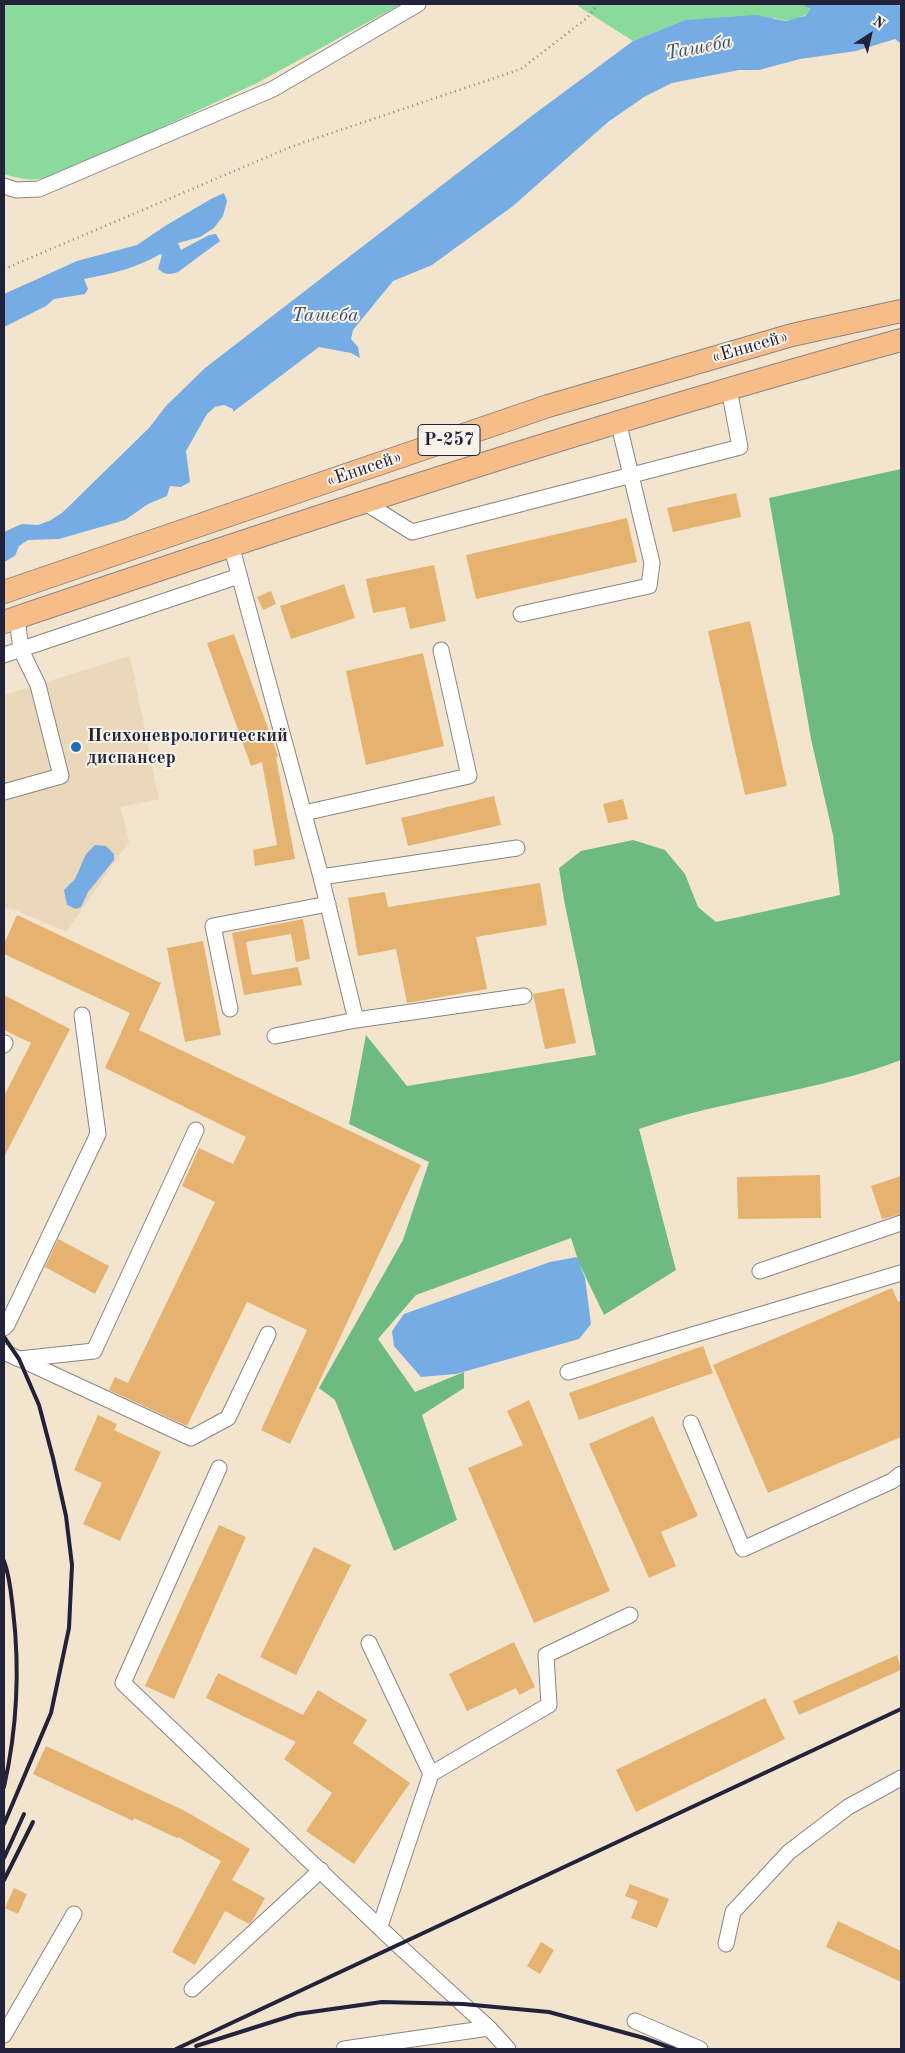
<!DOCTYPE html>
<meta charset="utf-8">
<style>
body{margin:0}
#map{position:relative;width:905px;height:2053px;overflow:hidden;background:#f3e5cd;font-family:"Old Standard TT",serif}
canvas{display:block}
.frame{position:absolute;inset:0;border:5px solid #22223b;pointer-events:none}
.north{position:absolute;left:845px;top:10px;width:50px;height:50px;-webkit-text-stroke:4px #f7f3e8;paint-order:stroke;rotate:35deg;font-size:14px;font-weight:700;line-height:20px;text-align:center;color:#22223b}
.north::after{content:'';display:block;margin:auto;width:18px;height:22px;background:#22223b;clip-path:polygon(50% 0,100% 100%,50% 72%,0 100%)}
</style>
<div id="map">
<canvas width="905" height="2053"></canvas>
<div class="frame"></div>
<div class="north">N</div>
</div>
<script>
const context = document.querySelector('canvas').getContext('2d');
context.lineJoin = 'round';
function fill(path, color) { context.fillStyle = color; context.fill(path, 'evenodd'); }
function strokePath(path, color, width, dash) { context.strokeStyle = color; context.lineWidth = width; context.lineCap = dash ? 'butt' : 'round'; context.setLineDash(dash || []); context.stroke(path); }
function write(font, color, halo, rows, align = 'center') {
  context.font = font + ' "Old Standard TT",serif'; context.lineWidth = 4; context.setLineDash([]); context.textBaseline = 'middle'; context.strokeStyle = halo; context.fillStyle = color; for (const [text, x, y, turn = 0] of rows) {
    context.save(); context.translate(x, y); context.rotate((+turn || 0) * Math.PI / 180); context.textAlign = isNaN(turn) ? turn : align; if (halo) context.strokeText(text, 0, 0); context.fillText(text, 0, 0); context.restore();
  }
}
fill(new Path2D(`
 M130,656L159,799L121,807L129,842L66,932L13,909L4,908V695Z`), '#ebd8ba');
fill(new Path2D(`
 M4,4H401L257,83L75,168C45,179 35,184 4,174Z
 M580,4H812L804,5L812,9C801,20 790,23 776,18L685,20L633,41L578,6Z`), '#89da9b');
fill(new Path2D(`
 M901,469V1060C817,1092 724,1099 639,1129L676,1270L604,1315L579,1263L571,1238L416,1295L378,1339L415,1392L464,1372V1388L422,1415L457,1520L394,1551L335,1400L319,1388L403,1240L429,1162L349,1124L366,1035L407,1086L596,1055L564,900L559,868L581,851L633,840L665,850L685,874L698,907L716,922L840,895L833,835L811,739L769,498Z`), '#6eba83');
fill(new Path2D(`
 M812,4H895L901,6V44L895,39L856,51L800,59L759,70H739L672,83L644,97L608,122L513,206L432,265L393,281L353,330L351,339L358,347L360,358L351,353L319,347L233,412V409L224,405L215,407L207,414L186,451L190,482L181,487L170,486L167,496L148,504L125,520L59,539L28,540L19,546L15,556L4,562V532L22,524L38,525L51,520L63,512L149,428L166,406L205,368L533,115L633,41L685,20L756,15L786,21L805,16L811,9L803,5Z
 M224,193L227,201L223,216L214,228L200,237L178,243L181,250L209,235L216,234L220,241L178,272C170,275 165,275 158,269L162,255L160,254C137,268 111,274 84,279L88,289L85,294L54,299L46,306L4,327V294L77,261L137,245L165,226L211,199Z
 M95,845L106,846L114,854V860L88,892L81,907L76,909L67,905L64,890L75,879L86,854Z
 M577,1257L585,1278L591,1324L579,1339L456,1374L421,1377L394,1346L392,1331L404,1314L550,1262Z`), '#75ace4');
fill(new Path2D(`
 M736,493L741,517L673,532L667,508Z
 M627,518L637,562L476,599L466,555Z
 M434,565L446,621L410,629L405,607L373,613L366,579Z
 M344,584L355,618L291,639L280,606Z
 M271,591L276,604L263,610L257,597Z
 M750,621L787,786L745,795L708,631Z
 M234,634L278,756L276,757L295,859L255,866L253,850L277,845L262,762L251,766L207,643Z
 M423,653L444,746L366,765L346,671Z
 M494,796L501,825L408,846L401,818Z
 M623,799L628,819L608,823L603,804Z
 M540,883L547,925L476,937L487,989L407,1003L396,949L358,956L348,898L385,892L388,907Z
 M17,915L161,983L139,1030L421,1165L290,1444L261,1430L307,1330L247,1302L187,1426L109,1390L115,1377L128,1383L215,1202L182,1186L199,1148L233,1164L246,1137L105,1068L130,1013L4,954V944Z
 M303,919L310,959L296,962L291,934L246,942L252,975L298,967L302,985L244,995L232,933Z
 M203,941L221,1035L185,1042L167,948Z
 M564,988L576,1043L545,1049L533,994Z
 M4,995L70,1029L4,1157V1096L31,1043L4,1030Z
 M820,1175L821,1218L738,1219L737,1177Z
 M901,1176V1214L882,1219L871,1186Z
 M58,1239L109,1266L95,1294L45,1267Z
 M892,1288L898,1302L901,1300V1437L768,1493L713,1365Z
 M703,1346L713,1373L579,1420L569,1393Z
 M529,1400L610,1591L534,1623L468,1468L523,1445L507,1411Z
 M98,1415L117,1424L114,1430L161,1452L120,1541L83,1524L102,1483L74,1470Z
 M653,1416L698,1516L661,1532L676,1566L649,1578L589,1444Z
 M219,1525L246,1537L174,1699L145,1686Z
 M314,1547L351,1565L296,1675L260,1657Z
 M514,1642L535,1687L519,1695L516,1688L467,1711L449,1674Z
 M897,1655L901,1670L799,1715L793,1701Z
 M218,1673L303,1715L318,1690L367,1720L353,1743L410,1783L354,1864L306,1831L332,1793L284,1759L296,1742L206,1698Z
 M765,1698L785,1739L636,1812L616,1770Z
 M46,1746L185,1811L250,1849L232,1880L265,1898L253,1920L249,1924L225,1911L195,1965L172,1952L221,1861L178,1837L177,1838L134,1818L133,1821L33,1774Z
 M630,1884L669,1899L657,1928L631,1918L638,1901L625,1896Z
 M14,1888L27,1894L18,1914L5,1908Z
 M838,1921L901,1951V1982L826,1947Z
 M541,1942L554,1950L540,1974L527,1966Z`), '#e5b26f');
const minor = new Path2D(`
 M4,186L16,190L39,189L273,89L418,4
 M364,502L412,532L740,447L729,389
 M231,545L321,877L356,1020L275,1036
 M521,614L649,586L652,563L618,421
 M4,655L239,576
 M4,792L61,776L38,685L21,650L17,617
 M304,813L469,776L441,650
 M321,877L517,848
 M230,1009L213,926L328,904
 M356,1020L524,996
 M4,1045L5,1043
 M760,1271L901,1223
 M4,1328L7,1325L98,1134L82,1015
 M4,1352L19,1359L94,1351L196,1130
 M20,1359L191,1438L228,1418L268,1334
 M568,1372L901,1273
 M691,1423L743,1549L892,1481L901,1474
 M219,1468L123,1683L398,1945L489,2028L508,2049
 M369,1643L431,1774L380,1926
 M431,1774L549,1705L546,1655L630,1615
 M726,1944L733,1912L789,1852L848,1807L901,1778
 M192,1989L321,1870
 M635,2021L700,2049
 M4,2035L74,1914
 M344,2049L489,2028`);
const highway = new Path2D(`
 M4,592L548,406L792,335L901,311
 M4,622C301,521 599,423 901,340`);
strokePath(minor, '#8a8484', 17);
strokePath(highway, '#8a8484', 24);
strokePath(new Path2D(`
 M4,269L293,146L521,69L587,18L598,4`), '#8a8484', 2.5, [1, 4]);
strokePath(minor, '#fff', 15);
strokePath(highway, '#f7bd88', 22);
strokePath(new Path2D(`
 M4,1337L19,1359L39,1405L53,1458L66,1516L72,1565L69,1628L51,1713L4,1824
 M4,1561C10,1577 11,1593 13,1610C20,1669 17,1729 4,1787
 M4,1858L24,1814
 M4,1880L33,1822
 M196,2046L297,2014L382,2002L463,2004L549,2012L644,2038L674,2049
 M176,2049L901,1709`), '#22223b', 4);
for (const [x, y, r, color] of [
 [76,747,6,"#1f6fb2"]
]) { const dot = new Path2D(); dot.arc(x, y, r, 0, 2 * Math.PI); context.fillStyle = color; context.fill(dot); strokePath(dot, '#f7f3e8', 2); }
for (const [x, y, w] of [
 [449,440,62]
]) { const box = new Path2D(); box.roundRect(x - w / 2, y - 15.5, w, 31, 4); context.fillStyle = '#f7f3e8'; context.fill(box); strokePath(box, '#22223b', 1); }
write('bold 18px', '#22223b', null, [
 ["Р-257",449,440]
]);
write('19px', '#22223b', '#f7f3e8', [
 ["«Енисей»",750,347,-16],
 ["«Енисей»",364,469,-19]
]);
write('bold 19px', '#22223b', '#f7f3e8', [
 ["Психоневрологический",87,736],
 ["диспансер",87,758]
], 'left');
write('italic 20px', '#3f5276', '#f7f3e8', [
 ["Ташеба",699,48,-11],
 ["Ташеба",325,316]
]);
</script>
